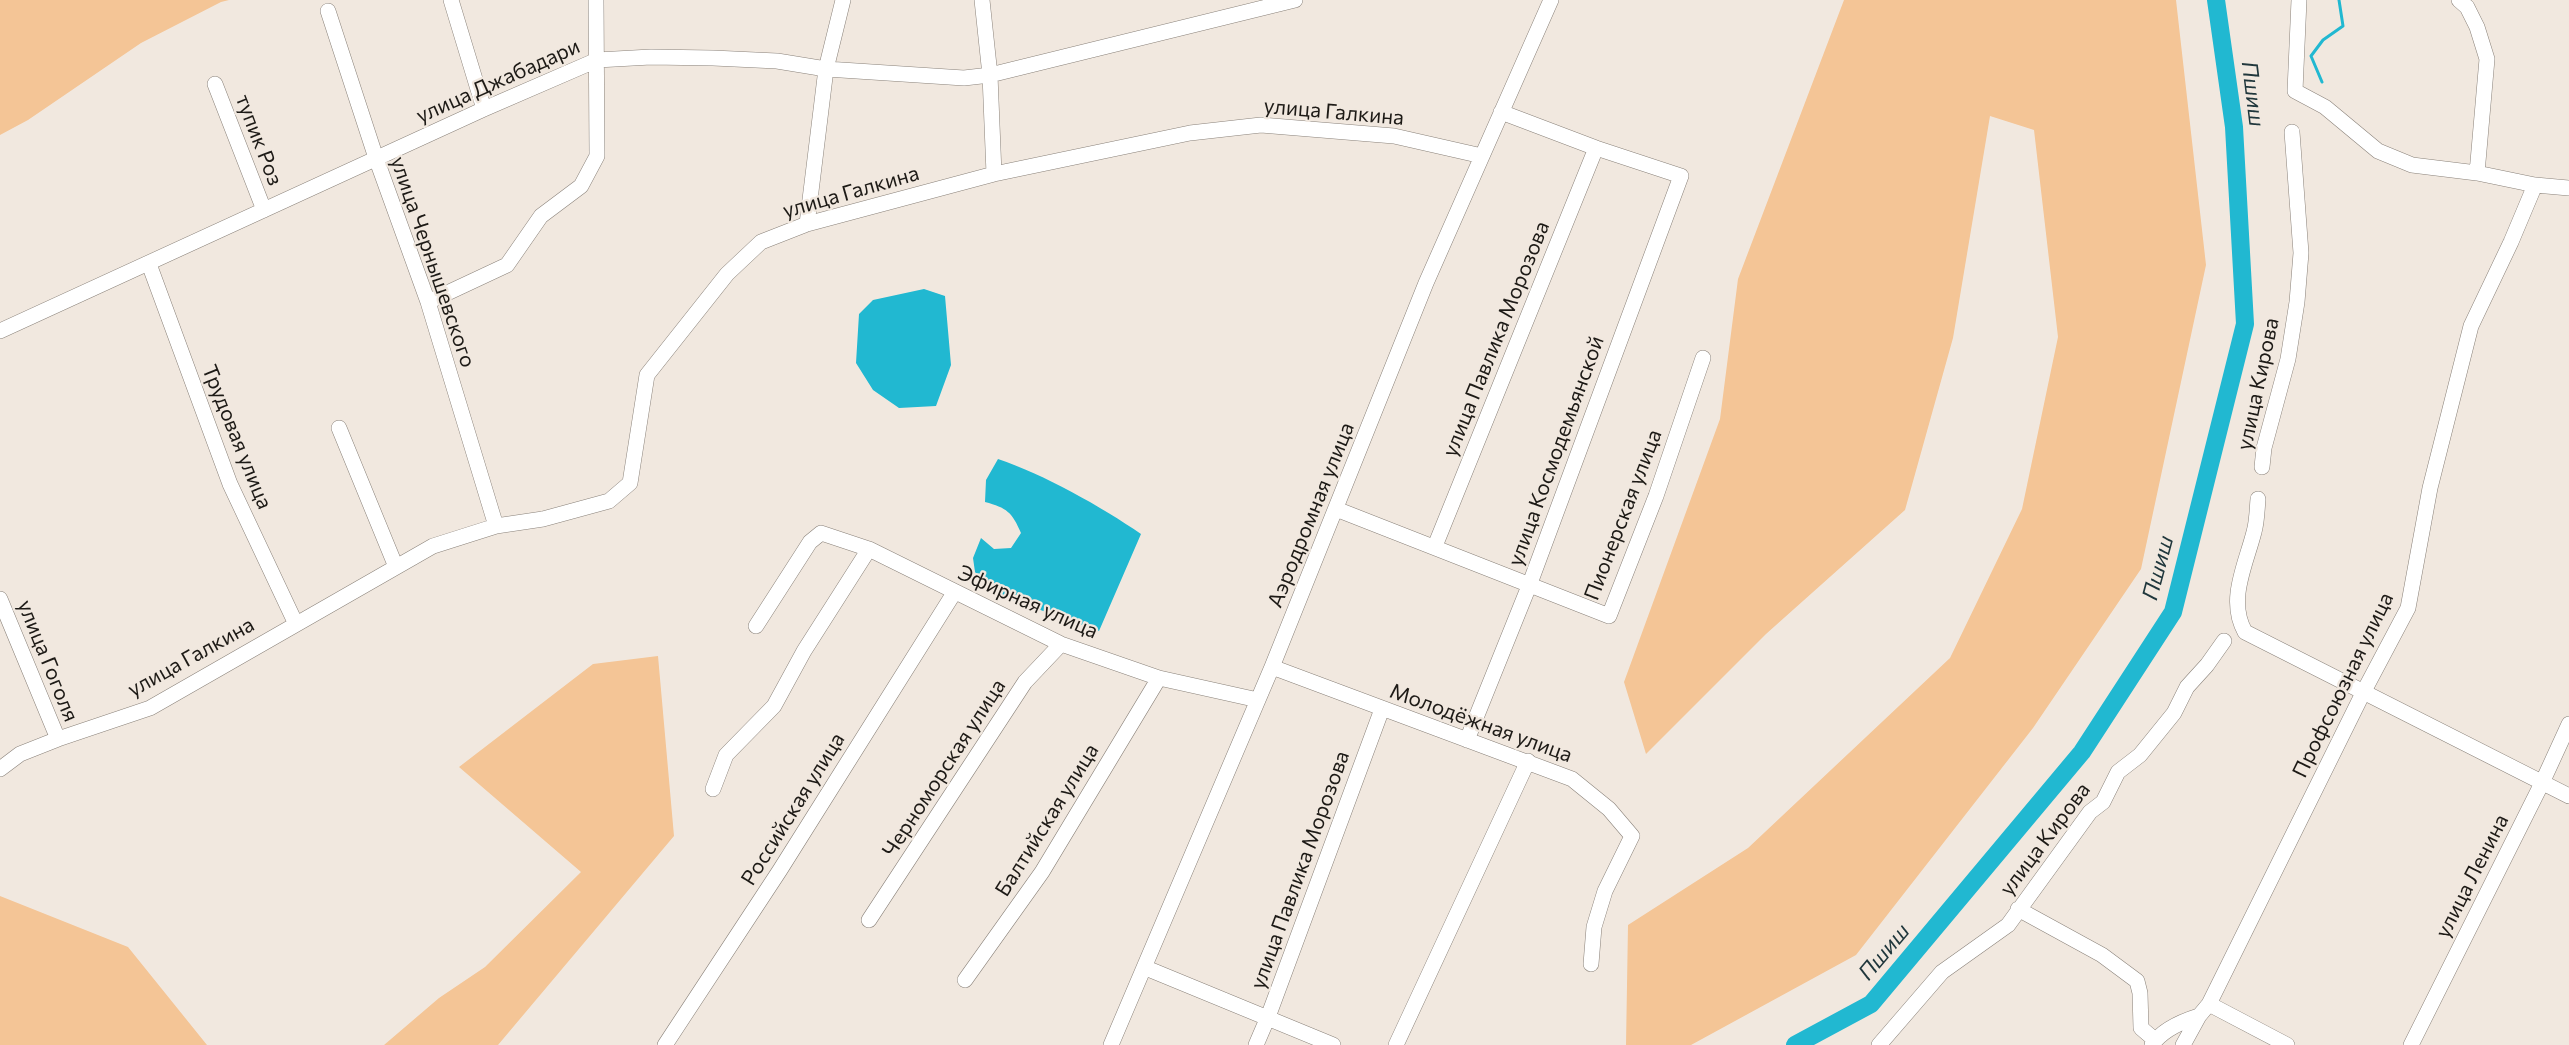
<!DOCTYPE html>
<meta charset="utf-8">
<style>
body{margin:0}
canvas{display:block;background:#f1e8df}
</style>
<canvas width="2569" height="1045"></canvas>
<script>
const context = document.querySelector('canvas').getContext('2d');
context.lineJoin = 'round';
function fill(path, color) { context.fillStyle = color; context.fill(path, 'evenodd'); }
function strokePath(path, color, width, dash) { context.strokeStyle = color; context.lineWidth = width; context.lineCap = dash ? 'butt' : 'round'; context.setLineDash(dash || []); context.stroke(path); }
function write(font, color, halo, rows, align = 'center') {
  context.font = font + ' Commissioner,sans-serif'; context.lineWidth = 4.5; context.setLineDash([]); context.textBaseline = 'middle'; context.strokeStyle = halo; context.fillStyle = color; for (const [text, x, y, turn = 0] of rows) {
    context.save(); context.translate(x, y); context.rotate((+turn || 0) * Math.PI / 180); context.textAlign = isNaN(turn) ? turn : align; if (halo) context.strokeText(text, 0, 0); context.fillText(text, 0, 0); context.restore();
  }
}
fill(new Path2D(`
 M0,0H229L221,2L141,43L28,120L0,135Z
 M1844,0H2176L2206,265L2141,569L2033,728L1856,955L1691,1045H1626L1628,925L1748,848L1950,658L2022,509L2058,337L2034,130L1990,116L1953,338L1905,510L1766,634L1646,754L1624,682L1720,419L1738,279Z
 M658,656L674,836L498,1045H384L439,998L485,967L581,872L459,767L593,664Z
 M0,896L128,947L207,1045H0Z`), '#f4c596');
fill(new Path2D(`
 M924,289L945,296L951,365L936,406L899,408L873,390L856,363L859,314L873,300Z
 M998,459C1043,474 1102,507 1141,534L1099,631L993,593L975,572L973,558L981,538L994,549L1011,548L1021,533C1012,512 1007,508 985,502L986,480Z`), '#21b8d1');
strokePath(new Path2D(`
 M2322,82L2311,56L2323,40L2343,26L2339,0`), '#21b8d1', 3);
strokePath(new Path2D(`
 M1795,1045L1871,1004L2082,752L2173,612L2245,324L2234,127L2216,0`), '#21b8d1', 18);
const minor = new Path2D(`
 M451,0L484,109
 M982,0L990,75L994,174
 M2299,0L2295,91L2325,107L2378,151L2412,165L2477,173L2535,185L2569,188
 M2459,0L2467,7L2477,27L2487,59L2477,173
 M328,11L376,158L428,302L496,526
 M215,84L264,210
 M807,224L826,69L843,0
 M149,264L230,484L295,622
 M428,302L507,265L541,216L581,186L597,156L596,0
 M0,331L484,109L597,60L651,57L713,58L777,61L826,69L964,78L990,75L1295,0
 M339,428L396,567
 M2262,467L2264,448L2288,359L2297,302L2301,253L2292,132
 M2258,499C2257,510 2257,522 2254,532C2246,564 2227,600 2245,632L2569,796
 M1336,509L1609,616L1656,496L1703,358
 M1435,546L1596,148
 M0,599L58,739
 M756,626L810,542L821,533L869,549L1061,644L1159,678L1258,700
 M1272,667L1572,779L1609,809L1632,836L1605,891L1594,927L1591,964
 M1467,740L1529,586L1681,176L1596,148L1501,112
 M0,769L20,754L58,739L150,708L433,546L496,526L543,519L609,501L630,483L647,375L727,274L761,242L807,224L994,174L1190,133L1261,125L1394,136L1482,156
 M713,789L726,755L774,706L804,651L869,549
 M2018,909L2102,955L2137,981L2140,993L2141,1028L2155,1040
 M869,920L1025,682L1061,644
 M1146,968L1333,1045
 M965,980L1042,872L1159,678
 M2209,1004L2287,1045
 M665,1045L780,870L954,593
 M1111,1045L1272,667L1426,283L1551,0
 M1256,1045L1268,1017L1382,709
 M1396,1045L1528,761
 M1879,1045L1942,972L2008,925L2090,812L2103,802L2118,772L2140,755L2174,713L2187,687L2207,665L2224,641
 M2152,1045C2162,1030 2183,1021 2199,1016
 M2183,1045L2199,1016L2209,1004L2364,691L2408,608L2430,488L2471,326L2511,242L2535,185
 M2411,1045L2542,783L2569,724`);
strokePath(minor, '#8a827a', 16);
strokePath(minor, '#fff', 15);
write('21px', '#1d1a16', '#f1e8df', [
 ["улица Джабадари",498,81,-24],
 ["улица Галкина",1334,112,5],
 ["тупик Роз",259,140,69],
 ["улица Галкина",851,192,-16],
 ["улица Чернышевского",433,262,71],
 ["улица Павлика Морозова",1496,339,-68],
 ["улица Кирова",2258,384,-78],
 ["Трудовая улица",237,437,68],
 ["улица Космодемьянской",1556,451,-70],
 ["Аэродромная улица",1311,515,-68],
 ["Пионерская улица",1623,515,-69],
 ["Эфирная улица",1028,602,24],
 ["улица Галкина",191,657,-29],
 ["улица Гоголя",48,661,68],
 ["Профсоюзная улица",2343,685,-64],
 ["Молодёжная улица",1481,723,20],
 ["Черноморская улица",944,768,-57],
 ["Российская улица",793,809,-58],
 ["Балтийская улица",1047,820,-58],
 ["улица Кирова",2045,839,-53],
 ["улица Павлика Морозова",1300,870,-70],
 ["улица Ленина",2472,876,-63]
]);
write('italic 22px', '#20373c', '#f1e8df', [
 ["Пшиш",2253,94,83],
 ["Пшиш",2158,568,-75],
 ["Пшиш",1884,952,-50]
]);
</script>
